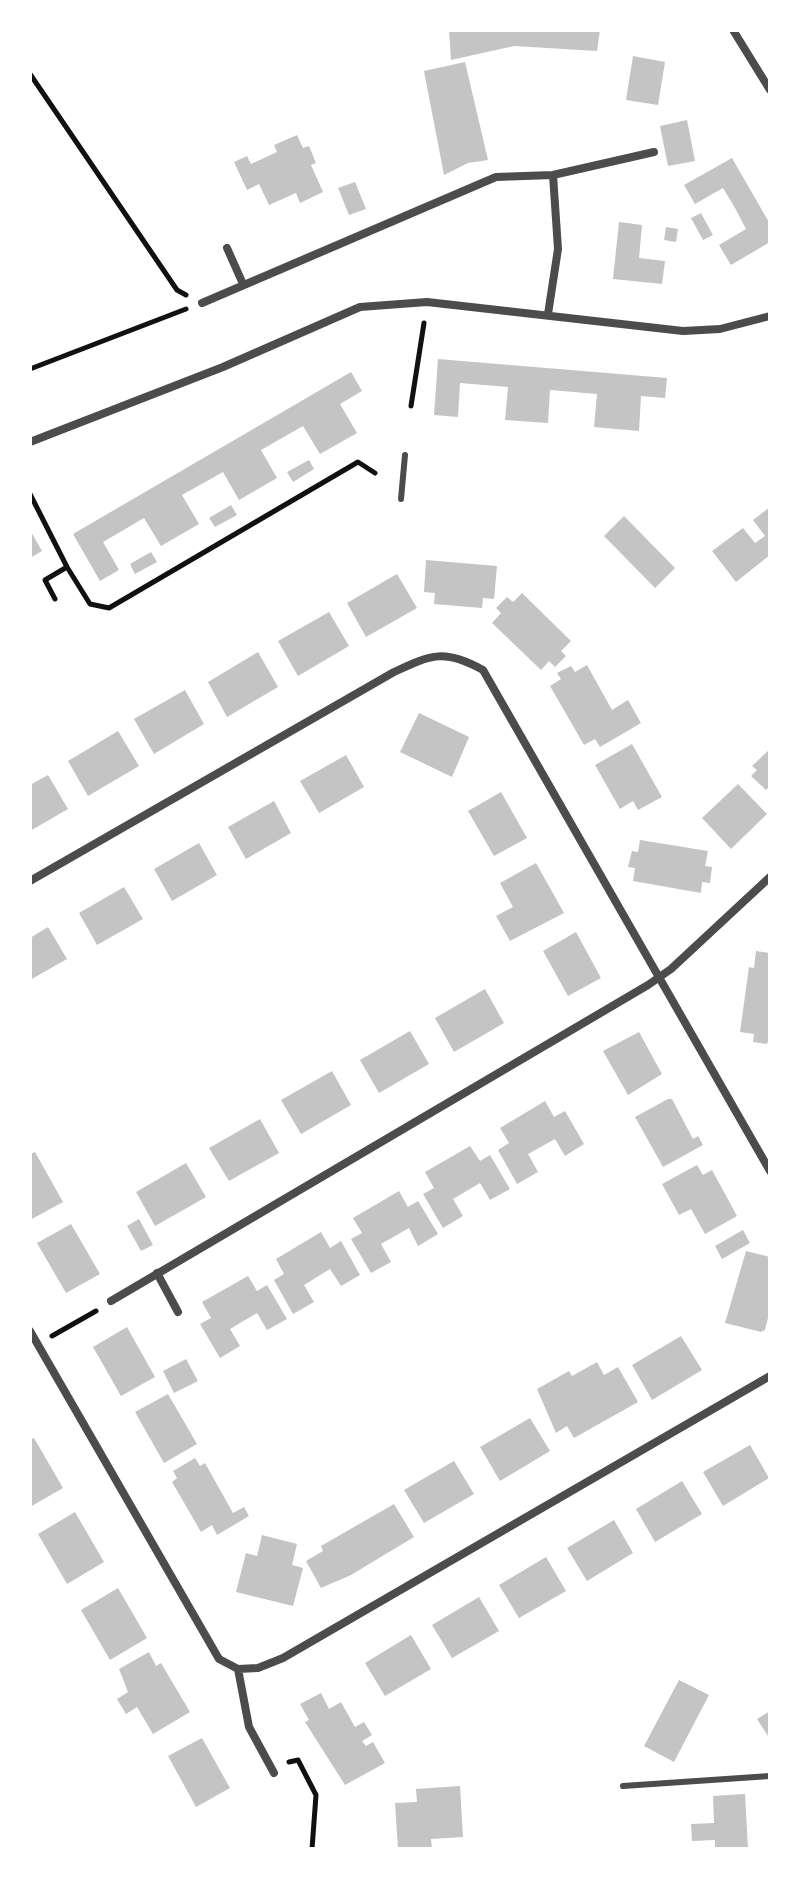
<!DOCTYPE html>
<style>
body{margin:0}
#map{position:relative;width:800px;height:1879px;overflow:hidden;background:#fff;font-family:"DejaVu Sans",sans-serif}
canvas{display:block}
.frame{position:absolute;inset:0;border:32px solid #fff;pointer-events:none}
</style>
<div id="map">
<canvas width="800" height="1879"></canvas>
<div class="frame"></div>
</div>
<script>
const context = document.querySelector('canvas').getContext('2d');
context.lineJoin = 'round';
function fill(path, color) { context.fillStyle = color; context.fill(path, 'evenodd'); }
function strokePath(path, color, width, dash) { context.strokeStyle = color; context.lineWidth = width; context.lineCap = dash ? 'butt' : 'round'; context.setLineDash(dash || []); context.stroke(path); }
fill(new Path2D(`
 M449,30H600L597,51L514,46L451,60Z
 M633,56L665,62L658,105L626,100Z
 M465,62L488,160L468,163L444,175L424,71Z
 M687,120L695,161L668,166L660,126Z
 M297,135L303,148L309,146L316,163L311,165L323,192L300,203L296,193L269,205L259,184L247,190L234,162L247,156L251,164L277,152L274,145Z
 M732,158L770,224V242L731,265L719,245L746,229L735,208L723,188L695,204L684,185Z
 M355,182L366,209L349,215L338,188Z
 M701,213L713,235L703,240L691,218Z
 M619,222L642,225L639,258L665,261L662,284L613,279Z
 M666,227L678,229L676,242L664,240Z
 M438,359L667,378L665,398L641,396L639,431L594,427L597,394L550,390L548,423L505,420L508,387L460,383L458,417L434,415Z
 M351,372L362,391L340,404L357,433L320,454L303,426L261,450L277,478L239,500L223,472L182,495L199,524L161,546L144,518L103,542L119,570L100,581L73,534Z
 M309,460L314,469L293,482L287,472Z
 M231,505L237,515L215,527L209,518Z
 M770,507V555L736,582L712,551L743,528L755,543L765,536L753,520Z
 M624,516L675,568L655,588L604,536Z
 M30,530L42,551L30,558Z
 M151,552L157,562L135,574L130,564Z
 M426,560L497,566L494,599L483,598L482,608L434,604L435,593L424,592Z
 M397,574L417,608L366,637L347,603Z
 M522,593L571,641L561,651L566,656L555,667L549,661L541,670L492,623L501,613L496,608L507,597L513,602Z
 M329,612L349,646L298,676L278,641Z
 M258,652L278,687L227,717L208,682Z
 M587,665L612,710L628,700L641,723L600,747L595,739L584,745L550,686L561,679L557,673L571,666L575,672Z
 M185,690L204,724L154,754L134,719Z
 M419,713L469,737L452,777L400,752Z
 M118,731L139,766L88,796L68,761Z
 M632,744L662,797L638,810L633,801L620,809L595,765Z
 M770,749V786L766,790L751,776L757,770L752,766Z
 M346,755L364,787L319,813L300,781Z
 M48,775L68,809L30,831V785Z
 M738,784L767,814L731,849L702,818Z
 M501,792L527,838L494,856L468,811Z
 M274,801L291,833L246,859L228,827Z
 M640,840L708,851L705,866L712,867L710,883L702,882L701,893L633,881L635,868L628,867L632,851L638,852Z
 M199,843L217,875L172,901L154,869Z
 M536,863L564,913L510,941L496,916L513,907L500,883Z
 M124,887L143,919L97,945L79,913Z
 M48,927L67,959L30,980V938Z
 M576,932L601,978L568,996L543,951Z
 M756,951L770,953V1036L767,1044L753,1042L754,1034L740,1032L749,967L754,968Z
 M485,989L504,1023L454,1052L435,1018Z
 M410,1031L429,1064L379,1093L360,1060Z
 M639,1032L662,1074L628,1095L603,1051Z
 M332,1071L351,1105L301,1134L281,1100Z
 M668,1099H672L693,1139L698,1136L703,1145L663,1167L635,1117Z
 M545,1101L554,1117L565,1111L584,1144L565,1156L555,1139L528,1154L538,1172L517,1184L498,1150L509,1143L500,1128Z
 M260,1119L279,1153L229,1181L209,1148Z
 M470,1146L480,1161L490,1155L510,1189L490,1200L480,1183L453,1199L463,1216L443,1228L423,1194L434,1188L425,1172Z
 M35,1152L63,1202L30,1220V1154Z
 M186,1163L206,1197L155,1226L136,1192Z
 M697,1165L703,1175L712,1170L737,1216L705,1234L691,1209L679,1215L662,1184Z
 M399,1191L408,1207L418,1201L438,1234L418,1246L409,1228L381,1244L391,1262L371,1273L351,1239L362,1233L353,1218Z
 M139,1219L153,1245L141,1251L127,1226Z
 M71,1224L100,1274L66,1293L37,1243Z
 M743,1230L750,1243L722,1259L715,1246Z
 M321,1232L330,1248L341,1241L360,1275L341,1286L330,1269L304,1285L314,1302L293,1314L274,1280L284,1274L276,1259Z
 M746,1251L770,1257V1310L765,1330L761,1332L725,1323Z
 M248,1276L257,1291L267,1285L287,1319L267,1330L257,1313L230,1329L240,1346L220,1358L200,1324L211,1318L202,1302Z
 M127,1327L155,1377L121,1396L93,1347Z
 M681,1336L702,1370L652,1400L632,1365Z
 M186,1359L198,1381L174,1393L163,1371Z
 M597,1362L604,1375L618,1367L638,1402L574,1438L567,1426L556,1433L537,1389L569,1371L572,1376Z
 M168,1394L197,1444L164,1463L135,1412Z
 M530,1418L550,1451L500,1481L480,1447Z
 M34,1438L63,1488L30,1507V1440Z
 M750,1445L769,1478L723,1506L703,1472Z
 M195,1458L200,1466L205,1463L233,1513L244,1507L249,1516L217,1535L212,1525L201,1532L172,1482L177,1478L173,1471Z
 M454,1461L474,1494L424,1523L404,1490Z
 M682,1481L702,1514L655,1542L636,1509Z
 M394,1504L414,1537L351,1575L321,1588L306,1561L323,1551L321,1546Z
 M75,1512L104,1562L67,1584L38,1534Z
 M614,1520L633,1553L587,1581L567,1548Z
 M262,1535L297,1544L292,1565L303,1568L293,1606L236,1592L246,1553L257,1556Z
 M546,1557L566,1591L519,1618L499,1585Z
 M118,1588L147,1638L110,1660L81,1610Z
 M479,1597L499,1631L452,1658L432,1625Z
 M411,1635L431,1669L385,1696L365,1663Z
 M149,1652L156,1666L161,1663L190,1712L153,1734L137,1707L126,1714L117,1699L128,1692L119,1669Z
 M679,1680L709,1695L674,1762L644,1746Z
 M321,1693L329,1709L341,1702L355,1727L364,1722L372,1735L362,1741L366,1746L373,1742L385,1763L345,1785L305,1722L309,1720L300,1704Z
 M770,1711V1739L757,1719Z
 M202,1738L230,1788L196,1807L168,1756Z
 M460,1786L463,1837L431,1839L432,1849H398L395,1803L417,1802L416,1789Z
 M745,1794L748,1849H715V1840L692,1841L691,1824L714,1823L713,1796Z`), '#c4c4c4');
strokePath(new Path2D(`
 M30,74L177,290L186,295
 M30,369L186,309
 M411,406L424,323
 M30,494L67,567
 M55,599L45,580L67,567L90,604L109,608L358,462L375,473
 M52,1336L96,1311
 M289,1762L298,1760L316,1795L312,1849`), '#111', 5);
strokePath(new Path2D(`
 M401,499L405,455
 M623,1786L770,1776`), '#4c4c4c', 6);
strokePath(new Path2D(`
 M733,30L770,90
 M553,175L654,152
 M227,248L243,284
 M202,303L496,177L553,175L558,249L548,314
 M30,442L223,367L360,307L427,302L683,331L720,329L770,316
 M30,881L394,672C432,654 445,649 483,670L770,1171
 M157,1273L178,1312
 M111,1301L648,985L671,969L770,877
 M30,1331L219,1659L238,1669L258,1668L283,1658L770,1376
 M238,1669L249,1727L274,1773`), '#4c4c4c', 8);
</script>
